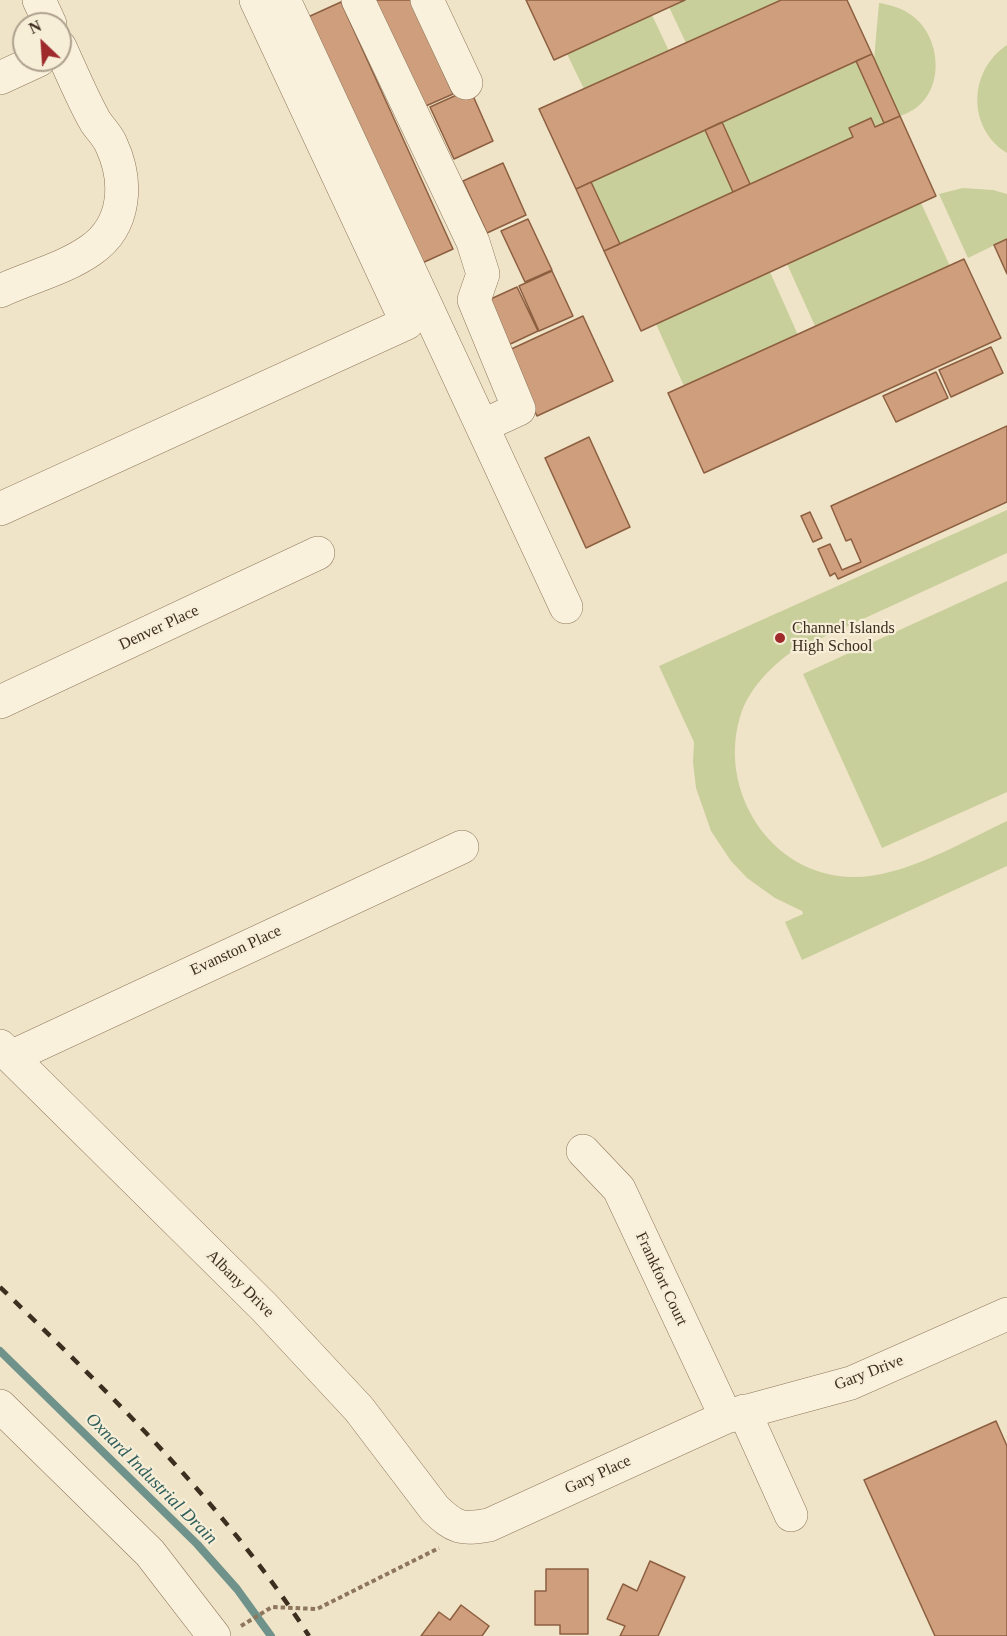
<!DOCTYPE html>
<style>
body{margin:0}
#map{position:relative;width:1007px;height:1636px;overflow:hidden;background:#f0e4c8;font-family:"Times New Roman",serif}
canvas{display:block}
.north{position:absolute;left:12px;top:12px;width:60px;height:60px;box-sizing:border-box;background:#f7eed8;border:2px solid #ada18e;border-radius:50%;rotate:335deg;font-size:16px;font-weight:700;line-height:24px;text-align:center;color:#3d2e20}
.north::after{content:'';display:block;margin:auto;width:21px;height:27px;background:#9e2a2b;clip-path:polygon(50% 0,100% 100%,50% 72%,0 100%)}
</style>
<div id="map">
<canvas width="1007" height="1636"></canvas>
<div class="north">N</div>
</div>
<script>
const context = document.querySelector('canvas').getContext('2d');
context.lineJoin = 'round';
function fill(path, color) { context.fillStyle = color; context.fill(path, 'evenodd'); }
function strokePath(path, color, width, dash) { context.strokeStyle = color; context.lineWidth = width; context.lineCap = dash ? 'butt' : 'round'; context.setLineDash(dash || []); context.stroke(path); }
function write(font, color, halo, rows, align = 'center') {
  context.font = font + ' "Times New Roman",serif'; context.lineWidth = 4.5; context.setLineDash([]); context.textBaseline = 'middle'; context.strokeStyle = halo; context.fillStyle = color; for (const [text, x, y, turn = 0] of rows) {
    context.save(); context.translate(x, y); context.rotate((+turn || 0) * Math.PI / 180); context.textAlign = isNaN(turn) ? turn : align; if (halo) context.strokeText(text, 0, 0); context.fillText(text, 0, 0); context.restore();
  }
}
fill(new Path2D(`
 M685,0H780L686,43L669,7Z
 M879,3C892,5 904,9 914,17C940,38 945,86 916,108C912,111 905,114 900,116L874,60Z
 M652,15L669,51L584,89L567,54Z
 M1007,45V153C967,128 968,71 1007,45Z
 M856,61L884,123L875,127L871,118L849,128L853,137L750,184L722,122Z
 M705,130L733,192L620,244L591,182Z
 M963,188L993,190L1007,194V239L968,258L939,194Z
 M921,203L950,266L815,326L787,264Z
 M770,272L798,335L684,386L656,324Z
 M1007,510V553L793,651C770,667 748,690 740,717C718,791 770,874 850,877C901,879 960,843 1007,821V866L802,960L785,922L803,914L802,911L775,898L747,878L731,861L711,831L696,788L693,762L694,742L659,666Z
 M1007,581V792L882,848L803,674Z`), '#c9cf9b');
strokePath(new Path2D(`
 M0,1351L197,1544L237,1589L271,1636`), '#6f938a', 8);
const building = new Path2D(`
 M370,0H411L453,94L419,109Z
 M526,0H685L554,60Z
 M781,0H847L872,54L576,189L539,109Z
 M341,2L453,249L420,264L308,17Z
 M872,54L900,116L884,123L856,61Z
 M470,89L493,141L454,159L430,107Z
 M900,116L936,196L641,331L604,251L853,137L849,128L871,118L875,127Z
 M722,122L750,184L733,192L705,130Z
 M503,163L526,215L487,233L463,181Z
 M591,182L620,244L604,251L576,189Z
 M528,219L552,270L525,282L501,231Z
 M1007,239V274L994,245Z
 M964,259L1001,338L704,473L668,393Z
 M552,271L573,316L539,331L519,286Z
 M517,287L538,331L504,347L484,302Z
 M583,316L613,381L537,416L507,351Z
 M991,347L1003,373L951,397L939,370Z
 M936,372L948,398L896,422L883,396Z
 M1007,426V502L838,579L835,573L830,576L818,549L830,544L842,570L861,562L851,539L846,541L831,506Z
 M589,437L630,527L586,548L545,458Z
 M810,512L822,538L813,542L801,516Z
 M996,1421L1007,1446V1636H935L864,1480Z
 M650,1561L685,1577L658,1636H620L625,1626L607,1619L623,1584L637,1591Z
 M546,1569H588V1634H560V1625H535V1591H546Z
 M461,1605L489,1626L482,1636H421L439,1612L450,1620Z`);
fill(building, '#cf9f7d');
strokePath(building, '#8d5f41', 1.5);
const minor = new Path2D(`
 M39,0L50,24
 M284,0L566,607
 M358,0L473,242L483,274L474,300L519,409L482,426
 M427,0L466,83
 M0,78L39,60
 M0,291C30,277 64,269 91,250C127,225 128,180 111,144C107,135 100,129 95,121C82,98 71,71 60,47
 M0,509L407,323L256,0
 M0,702L318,553
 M0,1046L264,1307L359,1409L435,1509C455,1528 461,1530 489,1525L726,1417L851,1383L1007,1314
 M11,1057L462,847
 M583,1151L619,1189L726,1417
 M0,1406L150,1553L214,1636
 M744,1411L791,1515`);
strokePath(minor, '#8d765c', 34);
strokePath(new Path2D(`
 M241,1626L272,1607L317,1609L439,1548`), '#8d765c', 4, [4.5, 3]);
strokePath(minor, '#faf1dc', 33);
strokePath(new Path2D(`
 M0,1287C112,1396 224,1504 309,1636`), '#3d2e20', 4.5, [10, 10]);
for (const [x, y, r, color] of [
 [780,638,6,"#9e2a2b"]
]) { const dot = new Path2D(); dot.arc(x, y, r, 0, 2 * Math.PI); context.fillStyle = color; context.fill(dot); strokePath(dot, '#f7eed8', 2); }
write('16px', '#3d2e20', '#f7eed8', [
 ["Denver Place",159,628,-25],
 ["Evanston Place",236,951,-25],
 ["Frankfort Court",661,1279,65],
 ["Albany Drive",240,1284,45],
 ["Gary Drive",869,1373,-21],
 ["Gary Place",598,1475,-25]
]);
write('16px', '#3d2e20', '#f7eed8', [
 ["Channel Islands",792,629],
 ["High School",792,647]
], 'left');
write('italic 18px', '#2f5d5a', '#f7eed8', [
 ["Oxnard Industrial Drain",151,1479,45]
]);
</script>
